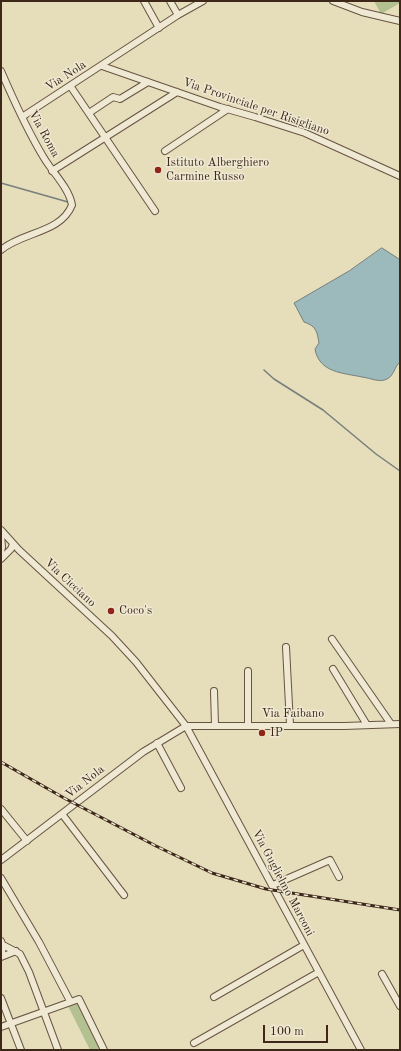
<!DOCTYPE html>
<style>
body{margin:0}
#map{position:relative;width:401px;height:1051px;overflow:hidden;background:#e6ddbb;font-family:"Old Standard TT",serif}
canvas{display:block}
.frame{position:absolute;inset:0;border:2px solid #3c2719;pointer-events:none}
.scale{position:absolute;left:263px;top:1025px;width:65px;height:18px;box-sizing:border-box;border:2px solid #3c2719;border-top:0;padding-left:5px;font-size:12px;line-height:14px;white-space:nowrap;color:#3c2719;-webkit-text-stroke:3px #efe9d3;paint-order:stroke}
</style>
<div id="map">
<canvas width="401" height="1051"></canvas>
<div class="frame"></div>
<div class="scale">100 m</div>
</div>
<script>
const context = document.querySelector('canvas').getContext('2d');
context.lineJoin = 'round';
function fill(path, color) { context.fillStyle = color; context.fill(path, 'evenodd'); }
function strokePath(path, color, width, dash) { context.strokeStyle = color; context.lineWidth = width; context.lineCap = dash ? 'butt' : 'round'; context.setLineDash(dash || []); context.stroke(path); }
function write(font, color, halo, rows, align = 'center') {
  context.font = font + ' "Old Standard TT",serif'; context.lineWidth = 3; context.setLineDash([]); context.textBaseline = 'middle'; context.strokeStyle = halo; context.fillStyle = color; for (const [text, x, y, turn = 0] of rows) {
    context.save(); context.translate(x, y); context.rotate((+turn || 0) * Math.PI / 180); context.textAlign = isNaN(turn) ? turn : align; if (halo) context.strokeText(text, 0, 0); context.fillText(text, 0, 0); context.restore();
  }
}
fill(new Path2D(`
 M374,1H400V3L381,14Z
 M78,1001L102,1050H90L68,1006Z`), '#b3c191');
const water = new Path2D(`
 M382,248L399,259H400V362C394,367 394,376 387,379C380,383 370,378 362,377C344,373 319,373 315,349L319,343C317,331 316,326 304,322L294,303L349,271Z`);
fill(water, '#9cb9bc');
strokePath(water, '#767f7b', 1);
strokePath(new Path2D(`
 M1,183L68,202
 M264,370L274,379L323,410L376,454L400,471`), '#767f7b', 1.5);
const minor = new Path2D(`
 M144,1L159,28
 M170,1L178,15
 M333,1L362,12L400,21
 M102,66L220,107L255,117L305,133L400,176
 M1,71C14,101 27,130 44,158C53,173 69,188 72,205C61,233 22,232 1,250
 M71,87L155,211
 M89,113L113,97L120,99L148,82
 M22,117L178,15L203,1
 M165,151L228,109
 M52,171L177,92
 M1,530L19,550L112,636L136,662L186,726L361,1050
 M1,535L2,547L1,552
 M1,559L11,549L13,544
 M332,639L391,724
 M286,647L290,725
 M333,669L367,725
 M248,671V725
 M214,691L215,725
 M186,726H344L400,724
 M157,743L181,788
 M1,809L27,841
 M62,814L124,895
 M1,860L143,752L186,726
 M1,878L39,942L70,1001
 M273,885L330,860L339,877
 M1,941L3,947L1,956
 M3,945L20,954L29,972L58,1050
 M1,957L16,951
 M382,974L400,1006
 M214,997L304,945
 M1,998L21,1050
 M1,1027L79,999L104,1050
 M194,1043L319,972`);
strokePath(minor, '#665442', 8);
strokePath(minor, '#efe9d3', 6);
const rail = new Path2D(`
 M1,762L64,798L156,846L212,873L266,889L400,910`);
strokePath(rail, '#3c2719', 3);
strokePath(rail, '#efe9d3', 1.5, [4.5]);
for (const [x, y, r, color] of [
 [158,170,4,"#8f2418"],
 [111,611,4,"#8f2418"],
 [262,733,4,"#8f2418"]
]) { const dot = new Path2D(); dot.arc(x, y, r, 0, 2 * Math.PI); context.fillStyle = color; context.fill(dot); strokePath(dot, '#efe9d3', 1.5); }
write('12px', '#3c2719', '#efe9d3', [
 ["Via Nola",66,76,-33],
 ["Via Provinciale per Risigliano",256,107,19],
 ["Via Roma",44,134,61],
 ["Via Cicciano",70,583,43],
 ["Via Faibano",293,714],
 ["Via Nola",85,782,-38],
 ["Via Guglielmo Marconi",283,883,62]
]);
write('12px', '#3c2719', '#efe9d3', [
 ["Istituto Alberghiero",166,163],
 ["Carmine Russo",166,177],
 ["Coco's",119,611],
 ["IP",270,733]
], 'left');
</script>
